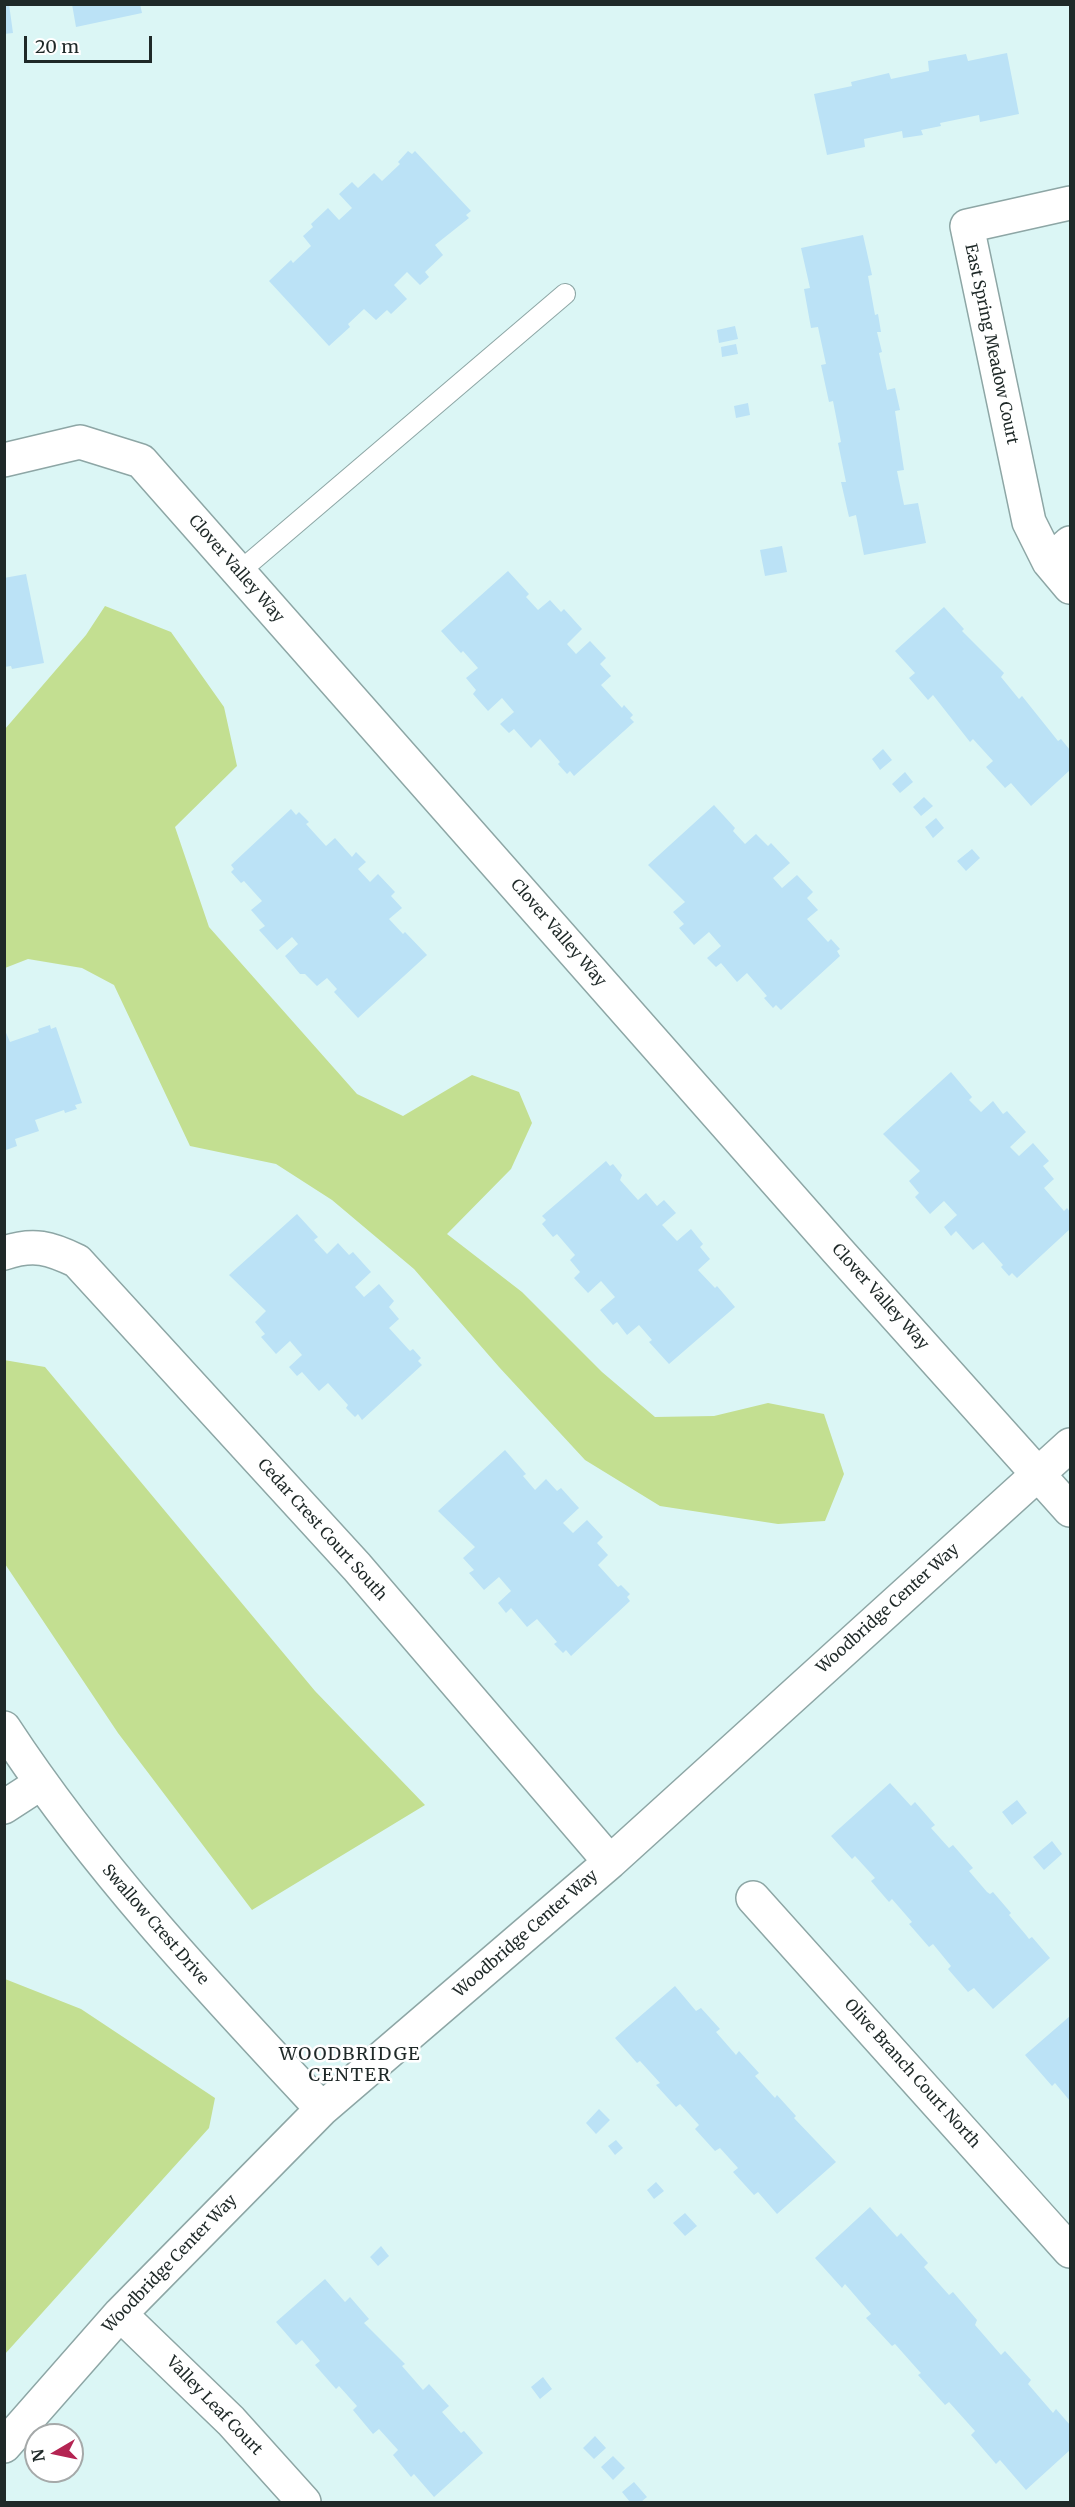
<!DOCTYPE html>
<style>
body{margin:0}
#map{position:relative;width:1075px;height:2507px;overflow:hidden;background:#dbf6f5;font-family:Merriweather,serif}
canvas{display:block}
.frame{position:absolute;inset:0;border:6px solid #1f2928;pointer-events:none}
.north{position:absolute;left:24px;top:2423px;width:60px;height:60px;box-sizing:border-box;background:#fff;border:2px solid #a5a9a9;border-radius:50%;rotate:261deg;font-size:16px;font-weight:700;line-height:24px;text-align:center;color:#1f2928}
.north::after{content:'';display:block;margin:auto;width:21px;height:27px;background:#b42452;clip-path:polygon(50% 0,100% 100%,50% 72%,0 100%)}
.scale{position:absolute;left:24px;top:36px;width:128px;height:27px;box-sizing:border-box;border:3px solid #1f2928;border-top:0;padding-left:8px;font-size:18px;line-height:21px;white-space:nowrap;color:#1f2928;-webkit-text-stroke:4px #fff;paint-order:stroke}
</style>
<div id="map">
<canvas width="1075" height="2507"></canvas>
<div class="frame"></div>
<div class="north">N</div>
<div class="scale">20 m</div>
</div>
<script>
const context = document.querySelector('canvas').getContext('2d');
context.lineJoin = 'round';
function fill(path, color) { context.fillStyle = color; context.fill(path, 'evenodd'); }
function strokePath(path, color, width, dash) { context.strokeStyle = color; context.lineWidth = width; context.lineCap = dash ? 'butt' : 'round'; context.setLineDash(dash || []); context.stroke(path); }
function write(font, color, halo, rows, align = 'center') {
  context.font = font + ' Merriweather,serif'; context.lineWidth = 5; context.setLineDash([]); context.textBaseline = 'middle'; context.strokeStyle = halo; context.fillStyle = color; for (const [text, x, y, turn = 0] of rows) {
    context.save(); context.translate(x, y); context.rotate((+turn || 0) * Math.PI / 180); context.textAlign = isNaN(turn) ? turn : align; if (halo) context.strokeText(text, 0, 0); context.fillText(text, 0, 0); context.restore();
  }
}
fill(new Path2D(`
 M105,606L171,632L224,707L237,766L175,827L209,927L357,1094L403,1116L472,1075L519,1092L532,1123L511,1169L447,1234L522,1292L602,1372L655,1417L714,1416L768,1403L824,1414L844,1474L825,1521L778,1524L660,1506L585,1460L499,1367L414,1269L332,1200L276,1164L190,1146L114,985L82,968L28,959L5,968V729L86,635Z
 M4,1360L45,1367L315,1691L425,1805L252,1910L118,1733L5,1564Z
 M5,1979L81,2009L215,2098L209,2128L5,2354Z`), '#c3df91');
fill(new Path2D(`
 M4,4H9L13,33L4,34Z
 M72,4H140L142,13L76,27Z
 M1007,53L1019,114L980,122L979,115L940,123L941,126L921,130L923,135L903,138L902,131L864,139L865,147L827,155L814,94L852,86L851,82L889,73L891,79L929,71L928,61L966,54L968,61Z
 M408,151L412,154L415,151L471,211L466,215L469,218L435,245L443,255L425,272L429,277L420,285L407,272L394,285L407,299L391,314L387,310L376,320L364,309L348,324L350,327L329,346L269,281L291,260L293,263L311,246L303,236L313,227L311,224L328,208L339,220L352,208L339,194L352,182L358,188L374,173L382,181L400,164L398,162Z
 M863,235L872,275L868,276L875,315L878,314L881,332H877L882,352L879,353L887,390L895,388L900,410L895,411L904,470L897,471L904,505L918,503L926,543L864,555L856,515L849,517L841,482H846L838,443L841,442L833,401L829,402L821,365L826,364L818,327L811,328L804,289L810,288L801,248Z
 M735,326L738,339L719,343L717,330Z
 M736,344L738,354L722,357L721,347Z
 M748,403L750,415L736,418L734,406Z
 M782,546L787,572L765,576L760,550Z
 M508,571L529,594L526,597L538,610L550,600L561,612L564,609L582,629L567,644L576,654L590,641L606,658L600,664L611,676L601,685L622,708L624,705L633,715L630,718L634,722L574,776L570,771L567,774L558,764L560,762L540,739L531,748L514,729L509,733L500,724L514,712L502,698L488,711L473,694L476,690L466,678L478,668L463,651L461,653L441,631Z
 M26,574L44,663L12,669L11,666L4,667V578Z
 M944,607L964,629L962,631L1004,673L1001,677L1019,699L1022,696L1058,741L1061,739L1070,750V770L1031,806L1011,783L1005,788L986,767L993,761L973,739L970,742L933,695L928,700L909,678L915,673L895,651Z
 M883,749L892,760L880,770L872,759Z
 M905,772L913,782L900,793L892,784Z
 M924,797L933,806L921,816L913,807Z
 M714,805L735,828L733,831L745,844L756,834L768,846L771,843L790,863L773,878L782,888L797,875L813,892L807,898L818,910L807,919L828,942L831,939L840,949L837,951L840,956L781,1010L776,1005L773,1008L764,998L767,996L747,973L737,982L721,963L716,967L707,958L721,946L709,932L694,945L679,928L684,924L673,912L685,902L648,865Z
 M291,809L296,815L299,812L309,822L306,824L326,846L335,838L352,857L356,852L366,862L358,869L370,882L378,874L395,892L391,896L402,908L389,919L403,934L405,932L427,955L358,1018L334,992L337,989L327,978L317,986L305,974H300L285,956L298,944L292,937L277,950L259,930L265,926L251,910L262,901L244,881L241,883L231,872L234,869L231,865Z
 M936,818L944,828L933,838L925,827Z
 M972,849L980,858L966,871L957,861Z
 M50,1025L51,1029L56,1027L82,1103L75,1105L77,1109L65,1113L64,1110L35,1120L39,1131L15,1139L17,1146L6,1150L4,1028L10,1042L39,1032L38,1029Z
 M951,1072L972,1097L969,1100L981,1112L993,1101L1003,1114L1007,1111L1026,1132L1010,1147L1019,1156L1033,1143L1049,1161L1043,1166L1054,1179L1044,1188L1064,1211L1067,1208L1070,1212V1229L1017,1278L1012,1273L1009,1276L1001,1267L1003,1265L983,1242L973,1250L956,1231L951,1236L944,1227L957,1215L944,1201L930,1214L915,1197L919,1193L909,1181L920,1171L883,1134Z
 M606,1161L610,1166L613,1164L622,1175L620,1180L638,1200L646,1193L657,1206L664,1200L676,1213L662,1225L677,1241L691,1229L703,1244L700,1247L710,1259L698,1270L715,1288L717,1286L735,1307L669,1364L649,1342L652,1340L639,1325L627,1335L617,1322L613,1325L600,1310L615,1297L601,1281L588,1293L574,1278L580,1272L570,1260L575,1255L557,1234L553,1237L542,1224L546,1220L542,1216Z
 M297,1214L318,1237L314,1240L327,1254L338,1243L349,1255L353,1252L371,1272L355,1287L364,1297L379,1284L394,1301L389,1307L399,1319L389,1328L410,1351L413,1349L421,1358L418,1361L422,1365L362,1420L358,1414L355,1417L346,1408L348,1405L328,1383L319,1391L302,1372L297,1376L289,1367L302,1355L290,1341L276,1354L261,1337L265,1334L255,1322L266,1311L229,1275Z
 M505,1450L526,1474L523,1476L535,1490L546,1479L557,1491L561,1488L579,1508L563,1523L573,1533L587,1520L603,1537L597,1543L608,1555L598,1565L618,1587L621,1585L630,1594L627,1597L630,1601L571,1656L566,1650L563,1653L554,1644L557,1642L537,1619L527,1627L511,1608L506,1613L498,1603L511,1591L499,1577L484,1590L469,1573L474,1570L463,1558L475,1547L438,1511Z
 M890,1783L911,1806L915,1802L935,1825L931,1828L949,1848L953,1845L973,1868L969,1871L987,1892L990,1894L993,1892L1011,1913L1009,1915L1026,1935L1029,1939L1032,1937L1050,1958L993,2009L974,1988L968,1992L948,1969L951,1966L933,1944L929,1947L909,1924L912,1922L892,1899L889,1902L871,1881L875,1878L855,1856L852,1859L831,1836Z
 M1017,1800L1027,1813L1012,1825L1002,1812Z
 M1052,1841L1062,1854L1044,1870L1033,1857Z
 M675,1986L696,2011L701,2008L720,2029L716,2032L736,2055L739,2051L759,2073L755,2076L775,2098L777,2095L796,2116L794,2118L836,2162L777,2214L758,2192L754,2195L733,2172L738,2168L720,2148L715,2151L695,2129L699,2125L680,2104L676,2107L656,2085L660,2083L640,2061L637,2063L615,2038Z
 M1070,2016V2101L1055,2083L1052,2086L1025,2055Z
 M599,2109L610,2120L596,2134L586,2123Z
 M616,2140L623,2148L615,2155L608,2146Z
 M656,2182L664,2191L654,2199L647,2190Z
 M870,2207L897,2237L901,2233L928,2263L924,2267L949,2295L953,2292L977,2320L975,2325L1001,2355L1005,2351L1031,2380L1028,2384L1053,2413L1056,2409L1070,2425V2450L1026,2490L1000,2460L996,2464L971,2435L975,2431L949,2402L945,2405L918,2375L921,2373L919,2371L895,2344L892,2346L866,2318L871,2314L845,2284L842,2288L815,2258Z
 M685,2213L697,2226L685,2236L673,2223Z
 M381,2246L389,2256L378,2266L370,2257Z
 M325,2279L345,2302L350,2297L369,2319L364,2323L405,2364L402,2366L423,2390L429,2384L449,2406L442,2412L461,2433L464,2431L483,2453L434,2497L414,2474L411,2477L393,2455L398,2450L379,2429L373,2434L353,2410L357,2406L339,2386L336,2389L315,2365L320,2361L302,2340L296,2345L276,2322Z
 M543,2377L552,2389L540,2399L531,2387Z
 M595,2436L606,2448L594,2459L583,2448Z
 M613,2456L625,2468L613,2480L601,2467Z
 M634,2482L647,2497L641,2502H630L622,2492Z`), '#bbe2f6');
const lane = new Path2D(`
 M239,572L565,294`);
const street = new Path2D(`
 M1070,203L967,226L1029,522L1049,562L1070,587
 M4,460L80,442L141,461L837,1250L1070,1510
 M1049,562L1070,543
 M4,1253C34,1243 50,1248 77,1261L357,1567L610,1862
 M4,1728C95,1867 209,1988 322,2109
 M4,1807L41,1783
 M753,1898L1070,2251
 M120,2314L231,2421L304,2502
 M4,2446L120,2314L322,2109L610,1862L1070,1445`);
strokePath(lane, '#8da6a5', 22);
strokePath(street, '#8da6a5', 36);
strokePath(lane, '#fff', 20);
strokePath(street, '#fff', 33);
write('16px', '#1f2928', '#fff', [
 ["East Spring Meadow Court",991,344,78],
 ["Clover Valley Way",236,569,49],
 ["Clover Valley Way",558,933,49],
 ["Clover Valley Way",880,1297,48],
 ["Cedar Crest Court South",322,1530,48],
 ["Woodbridge Center Way",888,1609,-42],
 ["Swallow Crest Drive",155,1925,49],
 ["Woodbridge Center Way",526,1934,-41],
 ["Olive Branch Court North",912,2074,48],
 ["Woodbridge Center Way",170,2264,-46],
 ["Valley Leaf Court",214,2406,46]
]);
context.letterSpacing = '1.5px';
write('18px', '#1f2928', '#fff', [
 ["WOODBRIDGE",350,2055],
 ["CENTER",350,2076]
]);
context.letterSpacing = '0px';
</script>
